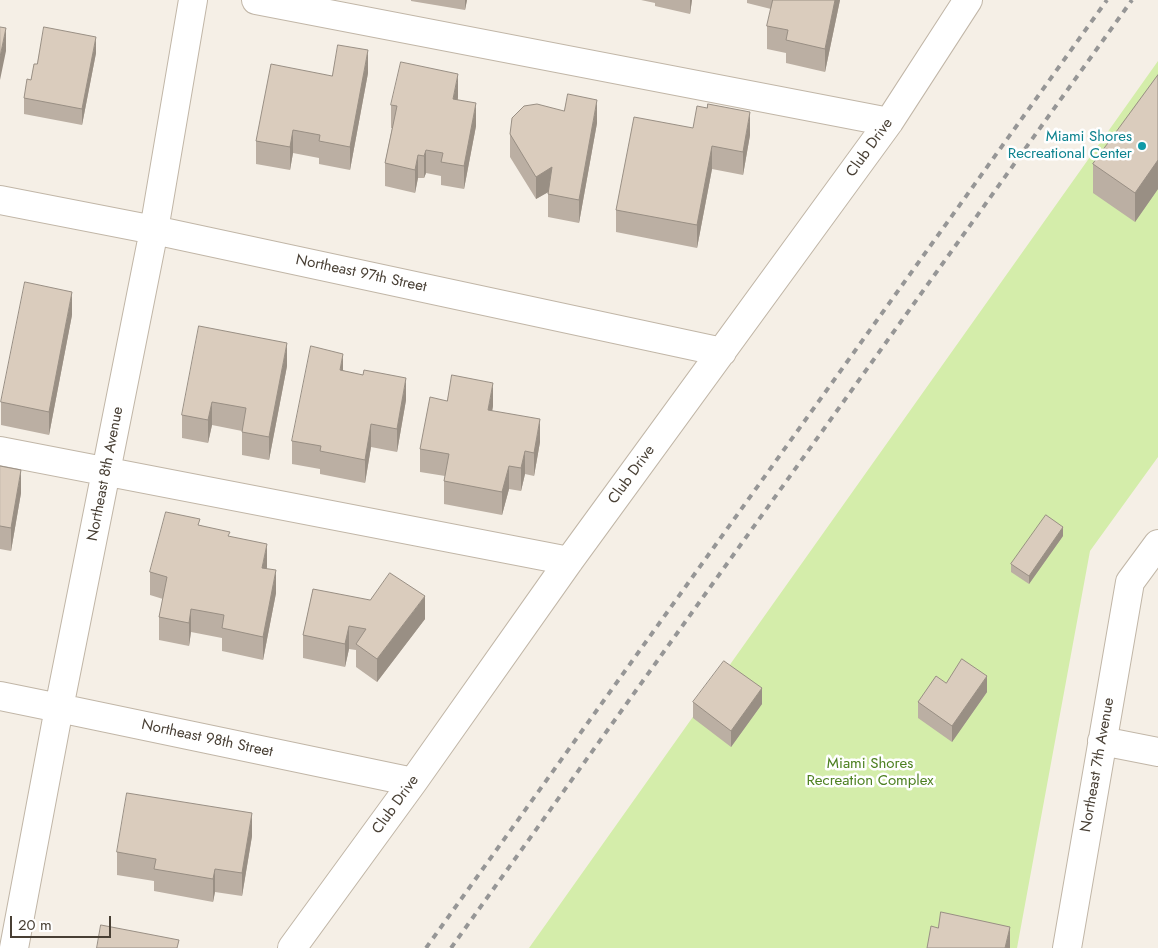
<!DOCTYPE html>
<style>
body{margin:0}
#map{position:relative;width:1158px;height:948px;overflow:hidden;background:#f5efe6;font-family:Jost,sans-serif}
canvas{display:block}
.scale{position:absolute;left:10px;top:916px;width:101px;height:22px;box-sizing:border-box;border:2px solid #483f34;border-top:0;padding-left:6px;font-size:15px;line-height:18px;white-space:nowrap;color:#483f34;-webkit-text-stroke:4px #fff;paint-order:stroke}
</style>
<div id="map">
<canvas width="1158" height="948"></canvas>
<div class="scale">20 m</div>
</div>
<script>
const context = document.querySelector('canvas').getContext('2d');
context.lineJoin = 'round';
function fill(path, color) { context.fillStyle = color; context.fill(path, 'evenodd'); }
function strokePath(path, color, width, dash) { context.strokeStyle = color; context.lineWidth = width; context.lineCap = dash ? 'butt' : 'round'; context.setLineDash(dash || []); context.stroke(path); }
function write(font, color, halo, rows, align = 'center') {
  context.font = font + ' Jost,sans-serif'; context.lineWidth = 5; context.setLineDash([]); context.textBaseline = 'middle'; context.strokeStyle = halo; context.fillStyle = color; for (const [text, x, y, turn = 0] of rows) {
    context.save(); context.translate(x, y); context.rotate((+turn || 0) * Math.PI / 180); context.textAlign = isNaN(turn) ? turn : align; if (halo) context.strokeText(text, 0, 0); context.fillText(text, 0, 0); context.restore();
  }
}
fill(new Path2D(`
 M1158,61V457L1090,551L1017,948H529Z`), '#d4edaa');
const minor = new Path2D(`
 M256,0L889,122
 M0,200L154,230L722,352
 M0,451L569,561
 M0,696L59,708L413,782
 M1102,741L1158,752
 M14,948L59,708L154,230L193,0
 M292,948L413,782L569,561L889,122L968,0
 M1067,948L1130,582L1158,544`);
strokePath(minor, '#c1b6a7', 30);
strokePath(minor, '#fff', 28);
strokePath(new Path2D(`
 M426,948L1107,0
 M451,948L1132,0`), '#969696', 4, [6, 6]);
fill(new Path2D(`
 M411,0H467L465,10L411,1Z
 M641,0H692L690,14L655,6V3Z
 M747,0H840L825,72L786,63V53L767,49V26L771,9L747,3Z
 M96,53L82,125L24,114V98L37,64Z
 M368,73L350,170L319,164V158L293,153L290,170L256,164V141L332,76Z
 M1158,75V189L1135,222L1093,193V164Z
 M458,97V100L476,126L464,189L441,185V176L426,173L424,178H418L415,193L385,186V163L392,128H391V105Z
 M597,123L579,223L548,217V192L536,199L510,157V134Z
 M693,128L750,135L743,175L712,169L697,248L616,232V210Z
 M72,315L49,435L1,425V402Z
 M287,366L269,460L242,455V431L212,425L208,443L182,438V415Z
 M343,370L406,400L397,452L371,447L365,483L320,474V469L292,464V441Z
 M447,401L493,406L492,411L540,442L534,476L525,474L521,491L509,489L502,515L444,504V481L445,476L420,472V449Z
 M0,466L21,493L11,551L0,549Z
 M200,525L230,537L267,567V569L276,593L263,660L222,651V638L191,632L189,646L159,640V617L163,599L150,595V572Z
 M1063,536L1029,584L1011,572V564Z
 M313,589L425,619L377,682L356,667V650L349,649L345,667L303,658V635Z
 M946,683L987,692L952,742L918,718V702Z
 M693,702L762,704L731,747L693,718Z
 M252,836L242,896L215,892L213,902L154,891V881L117,875V852Z`), '#bbafa3');
fill(new Path2D(`
 M465,0H467L465,10Z
 M690,0H692L690,14Z
 M835,0H840L825,72V49Z
 M6,28V51L0,80V57Z
 M96,37V53L82,125V109Z
 M368,50V73L350,170V147Z
 M458,74V97L453,122V99Z
 M597,100V123L579,223V200Z
 M476,103V126L464,189V166Z
 M750,112V135L743,175V152Z
 M293,130V153L290,170V147Z
 M712,146V169L697,248V225Z
 M426,150V173L424,178V156Z
 M418,155V178L415,193V170Z
 M1158,160V189L1135,222V193Z
 M552,167V190L536,199V177Z
 M72,292V315L49,435V412Z
 M287,343V366L269,460V437Z
 M343,354V377L340,370Z
 M406,378V400L397,452V429Z
 M493,383V406L488,433V410Z
 M212,402V425L208,443V420Z
 M540,419V442L534,476V453Z
 M371,424V447L365,483V460Z
 M525,451V474L521,491V468Z
 M509,466V489L502,515V492Z
 M21,470V493L11,551V528Z
 M1063,527V536L1029,584V576Z
 M267,544V567L262,591V568Z
 M276,570V593L263,660V637Z
 M425,596V619L377,682V659Z
 M191,609V632L189,646V623Z
 M349,626V649L345,667V644Z
 M987,676V692L952,742V726Z
 M762,688V704L731,747V731Z
 M252,813V836L242,896V873Z
 M215,869V892L213,902V879Z
 M1010,927V948H1005Z`), '#998f84');
const building = new Path2D(`
 M773,0H835L825,49L786,40L788,30L767,26Z
 M0,27L6,28L0,57Z
 M44,27L96,37L82,109L24,98L27,79L31,80L34,64H37Z
 M338,45L368,50L350,147L319,141L320,135L293,130L290,147L256,141L271,64L332,76Z
 M401,62L458,74L453,99L476,103L464,166L441,162L443,153L426,150L424,156L418,155L415,170L385,163L397,106L391,105Z
 M1158,75V160L1135,193L1093,164Z
 M568,94L597,100L579,200L548,194L552,167L536,177L510,134L512,118L524,106L537,104L564,111Z
 M708,104L750,112L743,152L712,146L697,225L616,210L634,117L693,128L697,106L707,108Z
 M25,282L72,292L49,412L1,402Z
 M199,326L287,343L269,437L242,432L246,408L212,402L208,420L182,415Z
 M311,346L343,354L340,370L363,375L364,370L406,378L397,429L371,424L365,460L320,451L321,446L292,441Z
 M452,375L493,383L488,410L540,419L534,453L525,451L521,468L509,466L502,492L444,481L449,454L420,449L430,397L447,401Z
 M0,466L21,470L11,528L0,526Z
 M166,512L200,519L198,525L230,532L228,536L267,544L262,568L276,570L263,637L222,628L224,615L191,609L189,623L159,617L167,577L150,572Z
 M1046,515L1063,527L1029,576L1011,564Z
 M390,573L425,596L377,659L356,644L366,629L349,626L345,644L303,635L313,589L370,600Z
 M962,659L987,676L952,726L918,702L936,676L946,683Z
 M724,661L762,688L731,731L693,702Z
 M127,793L252,813L242,873L215,869L213,879L154,869L156,859L117,852Z
 M941,912L1010,927L1005,948H927L931,926L938,928Z
 M101,925L179,940L177,948H97Z`);
fill(building, '#daccbd');
strokePath(building, '#998f84', 1);
for (const [x, y, r, color] of [
 [1142,146,5,"#0f9aa8"]
]) { const dot = new Path2D(); dot.arc(x, y, r, 0, 2 * Math.PI); context.fillStyle = color; context.fill(dot); strokePath(dot, '#fff', 2); }
write('15px', '#0d838f', '#fff', [
 ["Miami Shores",1132,137],
 ["Recreational Center",1132,154]
], 'right');
write('15px', '#483f34', '#fff', [
 ["Club Drive",870,148,-54],
 ["Northeast 97th Street",361,274,12],
 ["Northeast 8th Avenue",106,474,-79],
 ["Club Drive",632,475,-54],
 ["Northeast 98th Street",207,739,12],
 ["Northeast 7th Avenue",1098,765,-80],
 ["Club Drive",396,805,-54]
]);
write('15px', '#4d8021', '#fff', [
 ["Miami Shores",870,764],
 ["Recreation Complex",870,781]
]);
</script>
